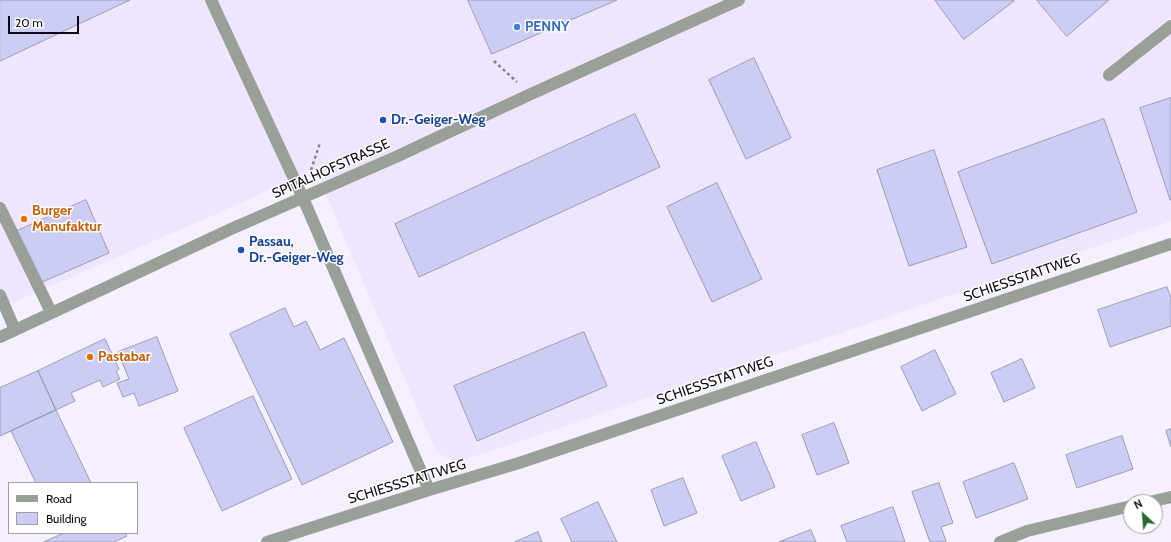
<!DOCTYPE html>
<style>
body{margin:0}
#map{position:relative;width:1171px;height:542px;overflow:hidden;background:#f6effe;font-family:Cabin,sans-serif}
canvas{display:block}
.legend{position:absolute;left:8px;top:482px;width:130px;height:52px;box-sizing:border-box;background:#fff;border:1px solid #9f9da0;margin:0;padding:5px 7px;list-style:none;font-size:12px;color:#0e0a12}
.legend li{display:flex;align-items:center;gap:8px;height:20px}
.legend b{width:20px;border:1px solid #9f9da0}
.north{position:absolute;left:1123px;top:494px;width:40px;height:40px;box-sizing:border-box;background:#fff;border:1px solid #9f9da0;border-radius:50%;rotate:334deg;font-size:11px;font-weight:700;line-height:16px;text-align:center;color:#0e0a12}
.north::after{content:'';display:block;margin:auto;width:14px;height:18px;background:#286730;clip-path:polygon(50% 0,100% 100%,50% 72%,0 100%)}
.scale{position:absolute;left:8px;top:16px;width:71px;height:18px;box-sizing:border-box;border:2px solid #0e0a12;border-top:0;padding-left:5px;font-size:12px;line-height:14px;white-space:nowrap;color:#0e0a12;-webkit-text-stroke:3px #fff;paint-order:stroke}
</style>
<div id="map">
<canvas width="1171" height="542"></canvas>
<ul class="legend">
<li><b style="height:5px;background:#98a098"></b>Road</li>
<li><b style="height:11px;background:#cccdf5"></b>Building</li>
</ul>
<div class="north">N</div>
<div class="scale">20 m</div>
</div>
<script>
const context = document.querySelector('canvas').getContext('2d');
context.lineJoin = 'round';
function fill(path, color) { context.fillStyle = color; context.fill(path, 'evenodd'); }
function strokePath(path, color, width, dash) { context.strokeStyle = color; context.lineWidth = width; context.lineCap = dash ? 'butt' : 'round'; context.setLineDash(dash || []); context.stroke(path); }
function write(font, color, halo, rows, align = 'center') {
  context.font = font + ' Cabin,sans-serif'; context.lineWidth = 3; context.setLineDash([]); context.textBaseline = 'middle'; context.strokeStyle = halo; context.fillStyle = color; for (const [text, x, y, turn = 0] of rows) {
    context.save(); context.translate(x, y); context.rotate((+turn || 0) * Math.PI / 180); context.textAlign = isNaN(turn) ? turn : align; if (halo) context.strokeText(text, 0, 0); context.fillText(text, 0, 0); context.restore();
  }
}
fill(new Path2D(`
 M0,0H1171V221L458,462L443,457L433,445L315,169L223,211L0,308Z`), '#f0e5fe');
const building = new Path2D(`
 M0,0H130L0,61Z
 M468,0H617L492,54Z
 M935,0H1014V1L964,39Z
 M1037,0H1109L1067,36Z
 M754,58L791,138L746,159L709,80Z
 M1171,98V200H1170L1140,108Z
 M635,114L660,167L419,277L395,224Z
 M1104,119L1137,212L992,264L958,172Z
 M934,150L967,247L909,266L877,170Z
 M717,183L762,279L712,302L667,207Z
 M86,200L109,253L40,283L17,231Z
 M1167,287L1171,298V326L1110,347L1098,310Z
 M285,308L294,327L306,321L320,350L344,338L393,442L302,485L230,334Z
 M584,332L607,386L477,441L454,386Z
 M157,337L178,391L139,406L134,393L123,397L117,383L129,379L118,352Z
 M105,339L119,369L116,371L120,379L103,387L100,380L71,393L75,401L56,410L38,371Z
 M935,350L956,394L922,411L901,367Z
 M1022,359L1035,388L1004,402L991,373Z
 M38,371L56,410L0,436V388Z
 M253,396L292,479L222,511L184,428Z
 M56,410L91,483H36L11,431Z
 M834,423L849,463L817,475L802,435Z
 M1171,429V447L1166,431Z
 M1122,436L1133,469L1077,488L1066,455Z
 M756,442L775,487L741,501L722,456Z
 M1014,463L1028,499L976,518L963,482Z
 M683,478L697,513L664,526L651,490Z
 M939,483L953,523L941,527L946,541L943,542H930L912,492Z
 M598,502L617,542H572L561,519Z
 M893,507L905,542H847L841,526Z
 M811,530L816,542H779Z
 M538,532L542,542H515Z
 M64,533H125L127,536L114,542H44Z`);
fill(building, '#cccdf5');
strokePath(building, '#9b9cb3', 1);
strokePath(new Path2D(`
 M494,61L517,82
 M311,170L320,143`), '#86818c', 2.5, [3, 3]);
strokePath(new Path2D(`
 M211,0L303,198L429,490
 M1109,75L1171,26
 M0,208L51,312
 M0,295L15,330
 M0,337L231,229L398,156L432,140L531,94L739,0
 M1149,502L1171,497
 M267,542L429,490L519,463L1171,244
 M1000,542L1027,531L1131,506`), '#98a098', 12);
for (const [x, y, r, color] of [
 [517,27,4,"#3f7fe0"],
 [383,120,4,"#1a4fb4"],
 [24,219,4,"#e8710a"],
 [241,250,4,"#1a4fb4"],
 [90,357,4,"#e8710a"]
]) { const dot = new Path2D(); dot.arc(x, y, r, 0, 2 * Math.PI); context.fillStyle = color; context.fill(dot); strokePath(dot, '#fff', 1.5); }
write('bold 14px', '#366cbe', '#fff', [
 ["PENNY",525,27]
], 'left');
write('bold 14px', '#164399', '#fff', [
 ["Dr.-Geiger-Weg",391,120],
 ["Passau,",249,242],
 ["Dr.-Geiger-Weg",249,258]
], 'left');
write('14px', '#0e0a12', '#fff', [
 ["SPITALHOFSTRASSE",331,169,-24],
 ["SCHIESSSTATTWEG",1022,278,-19],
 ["SCHIESSSTATTWEG",715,381,-19],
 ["SCHIESSSTATTWEG",407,482,-17]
]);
write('bold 14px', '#c56008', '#fff', [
 ["Burger",32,211],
 ["Manufaktur",32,227],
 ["Pastabar",98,357]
], 'left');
</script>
